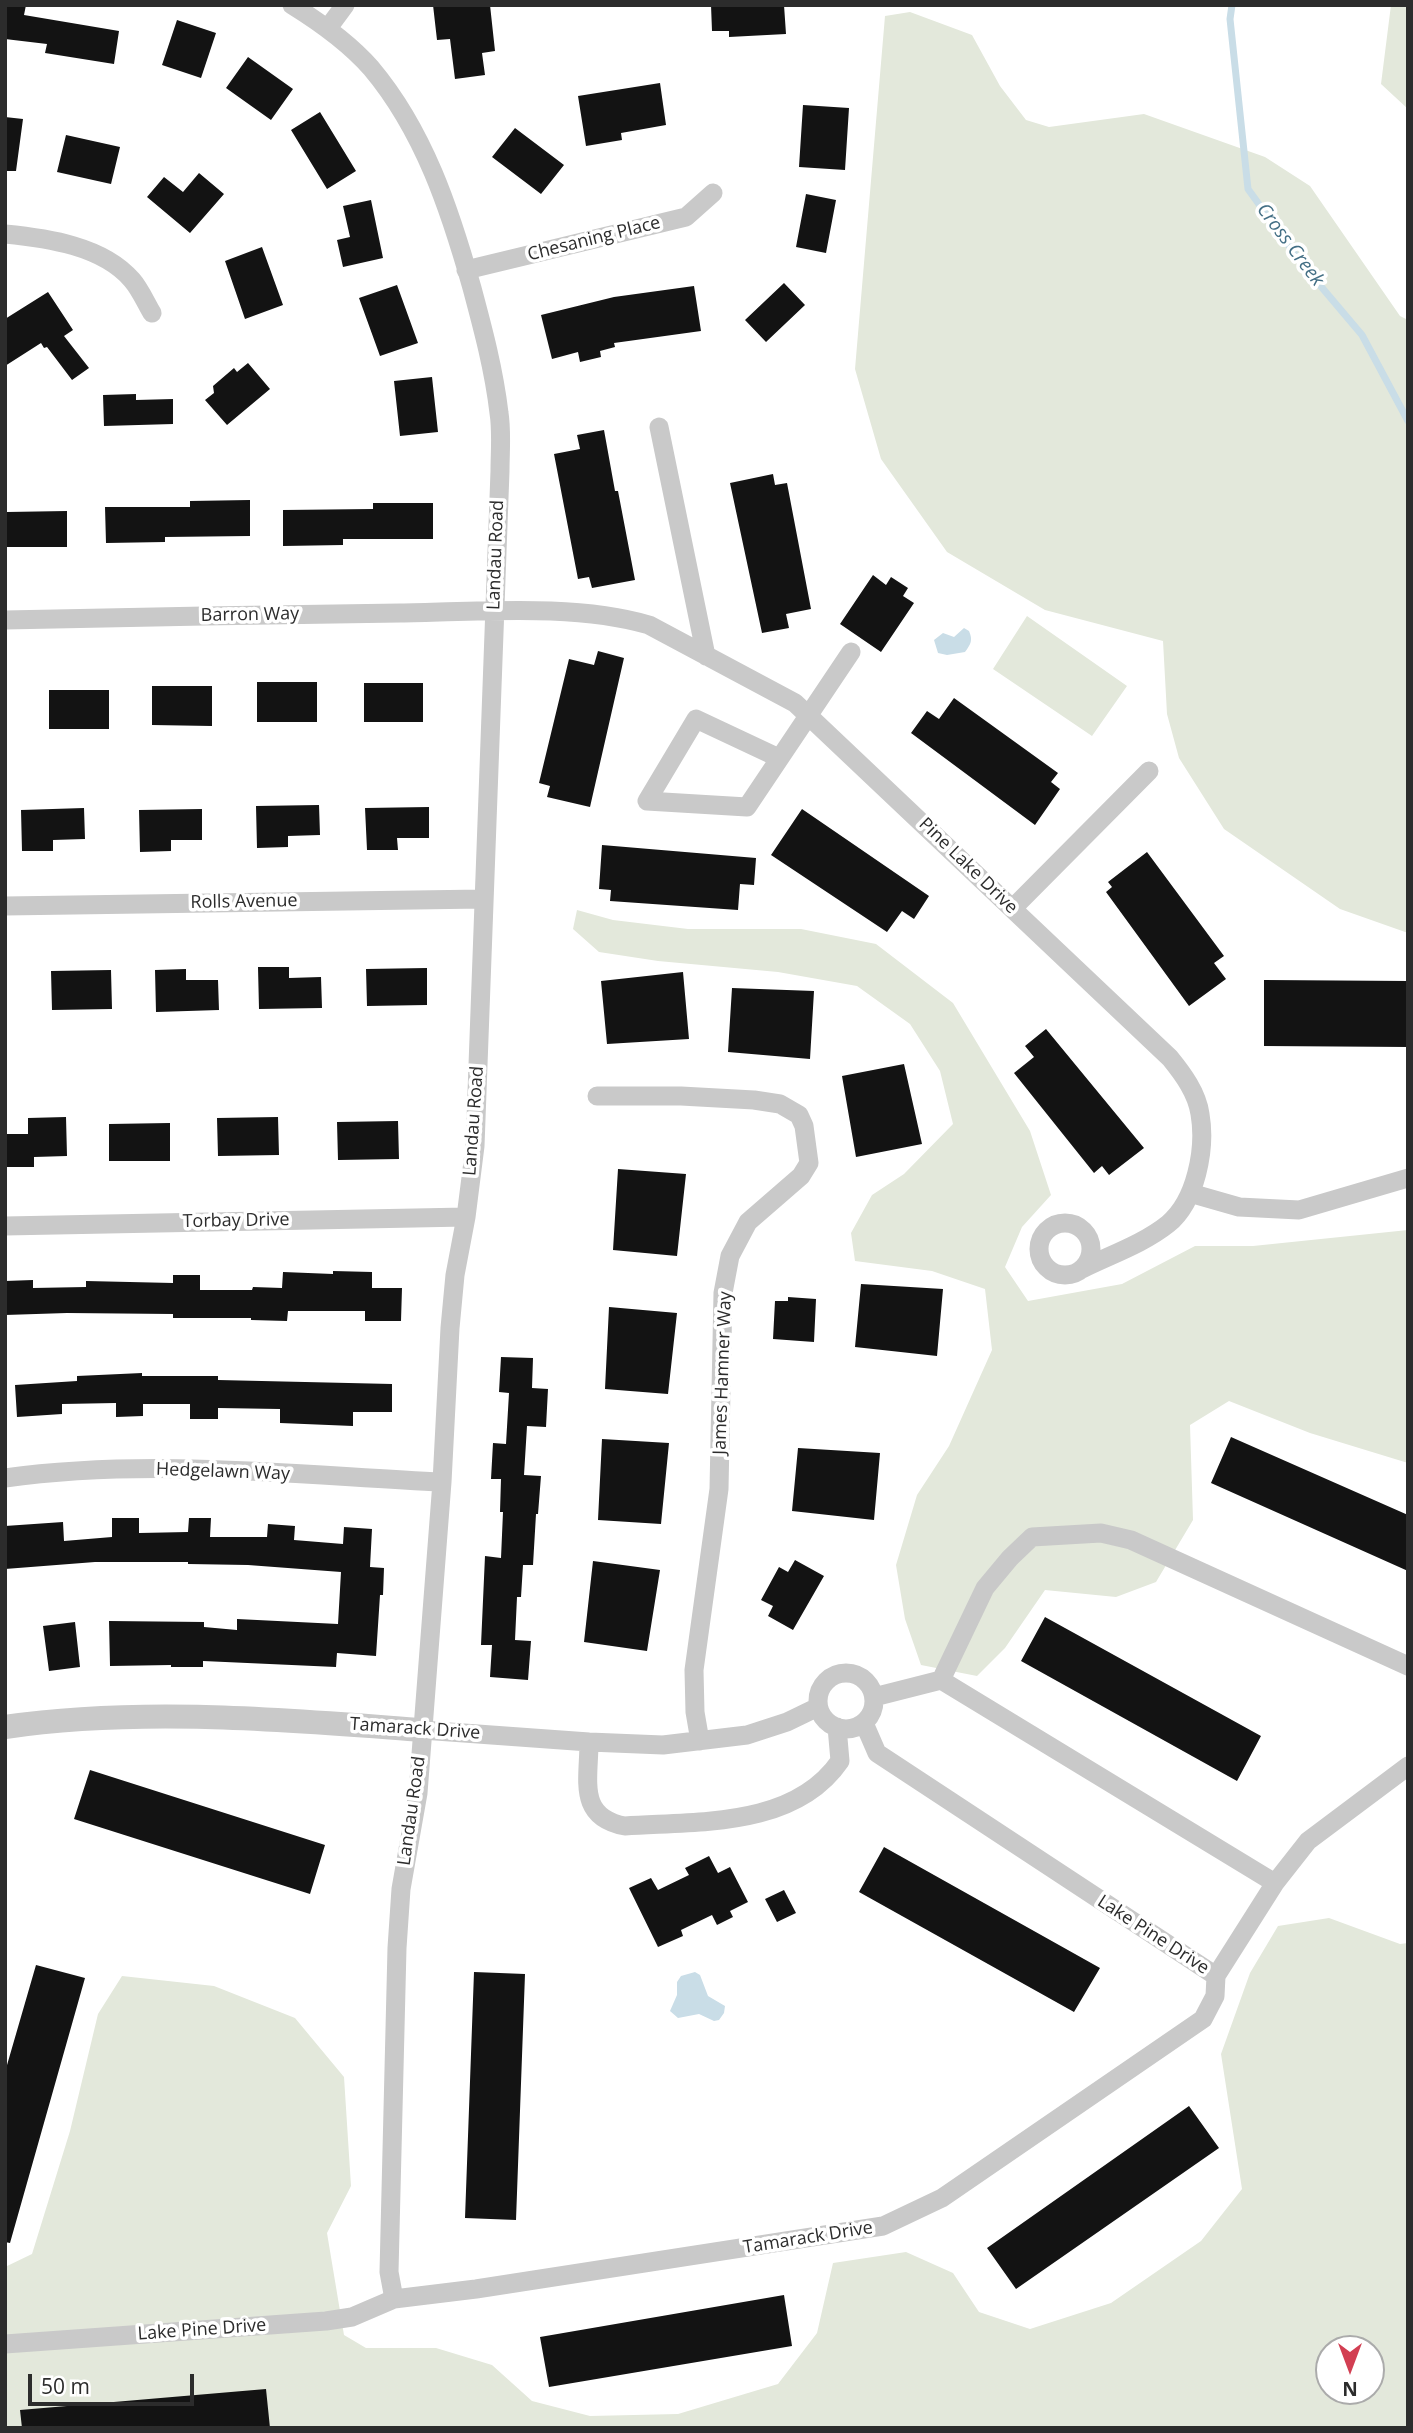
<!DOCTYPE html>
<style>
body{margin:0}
#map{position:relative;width:1413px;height:2433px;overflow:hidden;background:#fff;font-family:"Open Sans",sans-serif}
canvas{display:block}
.frame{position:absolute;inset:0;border:7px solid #2c2c2c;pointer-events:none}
.north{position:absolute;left:1315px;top:2335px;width:70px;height:70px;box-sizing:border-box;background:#fff;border:2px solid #ababab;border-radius:50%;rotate:180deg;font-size:19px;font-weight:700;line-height:28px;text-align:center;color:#2c2c2c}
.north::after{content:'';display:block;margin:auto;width:24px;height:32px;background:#d23f52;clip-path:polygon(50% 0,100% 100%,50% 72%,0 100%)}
.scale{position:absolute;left:28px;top:2374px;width:166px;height:32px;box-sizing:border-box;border:4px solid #2c2c2c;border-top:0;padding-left:9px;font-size:21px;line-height:24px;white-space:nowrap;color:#2c2c2c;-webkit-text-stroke:5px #fff;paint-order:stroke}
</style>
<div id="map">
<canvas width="1413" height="2433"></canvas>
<div class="frame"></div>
<div class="north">N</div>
<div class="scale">50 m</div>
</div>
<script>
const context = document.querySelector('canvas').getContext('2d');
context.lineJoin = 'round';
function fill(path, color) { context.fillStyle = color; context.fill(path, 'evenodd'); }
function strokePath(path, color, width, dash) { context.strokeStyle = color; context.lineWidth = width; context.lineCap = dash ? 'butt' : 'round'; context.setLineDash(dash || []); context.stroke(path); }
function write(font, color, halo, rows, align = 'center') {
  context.font = font + ' "Open Sans",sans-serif'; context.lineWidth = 7; context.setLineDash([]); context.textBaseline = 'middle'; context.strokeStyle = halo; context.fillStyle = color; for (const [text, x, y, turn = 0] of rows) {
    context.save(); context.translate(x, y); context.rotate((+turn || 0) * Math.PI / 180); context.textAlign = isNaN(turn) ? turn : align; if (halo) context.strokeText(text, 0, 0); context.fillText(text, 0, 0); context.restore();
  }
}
fill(new Path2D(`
 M1391,5H1408V109L1381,84Z
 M910,12L972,35L1000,86L1026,120L1049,127L1144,114L1265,157L1310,186L1400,316L1408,320V933L1340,909L1224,829L1179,758L1167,714L1163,641L1045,610L947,552L881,459L855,369L885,16Z
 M1027,616L1127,686L1092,736L993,669Z
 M577,910L613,920L688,929H801L876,944L953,1003L1030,1131L1051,1195L1022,1227L1005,1267L1028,1301L1122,1284L1195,1246H1253L1408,1230V1463L1310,1433L1229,1401L1190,1425L1193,1520L1156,1582L1116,1597L1045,1590L1005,1648L977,1676L921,1665L905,1619L896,1565L917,1495L949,1446L992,1350L985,1289L932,1271L855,1261L851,1233L872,1195L904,1174L953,1124L940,1071L910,1024L857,986L778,972L658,961L599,952L573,929Z
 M1329,1918L1400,1944L1408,1943V2428H5V2267L32,2254L70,2131L98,2014L122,1976L214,1986L295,2018L344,2077L351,2186L327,2233L344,2335L366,2348H436L492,2365L532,2401L590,2416L678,2414L778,2384L817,2333L833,2263L906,2252L953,2273L979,2312L1030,2329L1111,2303L1201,2241L1242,2189L1221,2054L1250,1973L1278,1926ZM1329,2349H1371V2391H1329Z`), '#e3e8db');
fill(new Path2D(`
 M964,628L969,631C973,640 971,644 965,652L947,655L938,653L934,640L943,633L954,637Z
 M695,1972L700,1975L708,1996L725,2006L724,2013L719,2020L714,2021L699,2014L678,2018L670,2011L677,1995V1982L681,1976Z`), '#c9dde7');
strokePath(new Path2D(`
 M1232,5L1230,19L1248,189L1302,264L1362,335L1408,421`), '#c9dde7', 7);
fill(new Path2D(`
 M5,5H26L24,15L119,31L114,64L45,53L47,44L5,39Z
 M433,5H490L495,51L482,53L485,75L455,79L450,39L437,40Z
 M711,5H784L786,34L729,37V31H712Z
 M177,20L216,33L201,78L162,65Z
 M248,57L293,89L271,120L226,88Z
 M660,83L666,125L621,133L622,140L586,146L578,96Z
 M803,105L849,108L845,170L799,167Z
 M320,112L356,171L327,189L291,130Z
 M5,117L23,119L16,171H5Z
 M515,128L564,165L541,194L492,157Z
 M66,135L120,147L111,184L57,172Z
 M199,173L224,194L190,233L147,197L164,177L183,192Z
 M806,194L836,200L826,253L796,247Z
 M371,200L383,258L343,267L337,240L350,237L343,206Z
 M262,247L283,305L245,319L225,261Z
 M784,283L805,305L766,342L745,320Z
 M397,285L418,343L380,356L359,298Z
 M694,286L701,331L614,343L615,347L600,351L601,357L580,362L578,352L552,359L541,315L614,297Z
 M48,292L73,330L64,336L89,368L72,380L47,347L44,348L41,343L5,366V319Z
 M248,363L270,389L227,425L205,400L214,393L213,386L234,368L237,372Z
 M432,377L438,432L400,436L394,381Z
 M136,394V400L173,399V424L104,426L103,395Z
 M604,430L615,491H618L635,580L592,588L589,577L578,579L554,454L580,449L577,435Z
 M773,474L775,485L787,483L811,609L786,614L789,628L762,633L730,483Z
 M250,500V536L165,537V542L106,543L105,507H190V501Z
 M373,503H433V539H343V545L283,546V510L373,509Z
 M67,511V547H7V512Z
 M873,575L886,585L891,577L908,588L903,596L914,603L881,652L840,624Z
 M598,651L624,658L590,807L547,797L550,786L539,783L569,659L594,665Z
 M257,682H317V722H257Z
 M364,683H423V722H364Z
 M152,686H212V726L152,725Z
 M49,690H109V729H49Z
 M954,698L1058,773L1051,782L1060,789L1035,825L911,733L927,711L939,719Z
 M319,805L320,835L288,836V847L257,848L256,806Z
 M429,807V838H397L398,850H367L365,808Z
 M84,808L85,839L53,840V851H22L21,810Z
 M202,809V840H171V851L140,852L139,810Z
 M802,809L929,896L914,919L902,911L887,932L771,855Z
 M602,845L756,858L754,885L740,884L738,910L610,901L611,890L599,889Z
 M1147,852L1224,956L1214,963L1226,979L1189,1006L1106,892L1112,887L1108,882Z
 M258,967H289V978L321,977L322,1008L259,1009Z
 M427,968V1005L367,1006L366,969Z
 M186,969V980H218L219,1010L156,1012L155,970Z
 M111,970L112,1009L52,1010L51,971Z
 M683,972L689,1039L607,1044L601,981Z
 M1264,980L1408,981V1047L1264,1046Z
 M732,988L814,991L810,1059L728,1052Z
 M1046,1029L1144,1148L1109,1175L1102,1166L1094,1173L1014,1073L1034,1057L1025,1046Z
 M904,1064L922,1144L856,1157L842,1076Z
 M66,1117L67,1156L34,1157V1167H5V1134H28V1118Z
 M278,1117L279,1155L218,1156L217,1118Z
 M398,1121L399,1159L338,1160L337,1122Z
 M170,1123V1161H109V1124Z
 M618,1169L686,1174L677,1256L613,1250Z
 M333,1271L372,1272V1288H402L401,1321H365V1311H288L287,1321L251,1320V1318H173V1314L67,1313L5,1315V1281L33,1280V1288L86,1287V1281L173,1283V1275H200V1290H252L253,1287L282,1288L283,1272L333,1274Z
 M861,1284L943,1289L937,1356L855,1347Z
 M788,1297L816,1299L814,1342L773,1339L775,1301H788Z
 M609,1307L677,1313L668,1394L605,1389Z
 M501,1357L533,1358L532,1388L548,1389L546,1427L527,1426L524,1475L541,1476L538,1514H536L533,1565H523L521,1597H517L515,1640L531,1641L528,1680L490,1677L492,1645H481L485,1556L501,1558L503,1512H500L501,1479H491L493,1443L506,1444L509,1393L499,1392Z
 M142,1373V1376H218V1380L392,1384V1412H353V1426L280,1423V1409L218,1408V1419H190V1404H143V1416L116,1417V1403L62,1404V1414L17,1417L15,1385L77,1381V1376Z
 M1231,1437L1408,1515V1571L1211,1483Z
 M602,1439L669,1443L661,1524L598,1520Z
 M798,1448L880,1453L874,1520L792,1511Z
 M112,1518H139V1533L188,1532L189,1518H211L210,1537H267L268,1524L295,1526L294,1540L343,1544L344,1527L372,1529L370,1567L384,1568L383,1595H380L376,1656L337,1653L336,1667L203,1661V1667H171V1665L110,1666L109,1621L204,1622V1627L237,1630V1619L338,1624L341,1572L248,1565L188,1564V1562H95L5,1569V1526L63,1522L64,1541L112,1537Z
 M795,1560L824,1576L793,1630L768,1616L773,1606L761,1600L779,1567L788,1572Z
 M593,1561L660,1570L647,1651L584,1642Z
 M1045,1617L1261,1736L1237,1781L1021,1661Z
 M75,1622L80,1667L49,1671L43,1626Z
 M90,1770L325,1845L310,1894L74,1819Z
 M884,1847L1100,1968L1074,2012L859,1892Z
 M709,1856L718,1873L730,1867L748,1902L730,1911L733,1917L717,1925L712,1915L681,1930L683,1936L658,1947L629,1888L651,1878L658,1890L689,1875L685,1868Z
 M784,1890L796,1913L777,1922L765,1899Z
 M36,1965L85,1978L10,2243L5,2242V2072Z
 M474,1972L525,1974L516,2220L465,2218Z
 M1189,2106L1219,2148L1016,2289L987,2248Z
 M784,2295L792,2346L549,2387L540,2337Z
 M266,2389L270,2428H22L20,2410Z`), '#131313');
strokePath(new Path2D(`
 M292,5C321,23 348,42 371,68C424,131 450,210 472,288C483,329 494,370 499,413C502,432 500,452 500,471L475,1146L466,1217L455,1275L450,1328L442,1482L418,1793L401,1889L397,1948L389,2272L394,2299
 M328,28L345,5
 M5,234C47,238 103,246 132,280C140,289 146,303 152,313
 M466,270L686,217L713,193
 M659,427L706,656
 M5,620C137,617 268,615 400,613C477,612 575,603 649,625L795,703L1170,1058C1183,1074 1197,1093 1200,1114C1206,1149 1196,1201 1168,1224C1143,1244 1110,1255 1082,1269
 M779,758L696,719L647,801L747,807L851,652
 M5,906L483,899
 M1013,908L1149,771
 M597,1096H681L754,1100L780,1104L799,1115L804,1126L809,1163L801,1176L748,1222L730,1256L723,1293L719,1489L694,1670L695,1712L700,1741
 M1190,1193L1239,1207L1299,1210L1408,1178
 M1039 1249a26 26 0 1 1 52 0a26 26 0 1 1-52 0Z
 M5,1226L466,1217
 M5,1478C150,1458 297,1475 442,1482
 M818 1701a28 28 0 1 1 56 0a28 28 0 1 1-56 0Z
 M941,1680L1275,1883
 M874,1697L941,1680L985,1588L1010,1558L1032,1537L1101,1533L1131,1540L1408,1666
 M864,1723L877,1753L1216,1976
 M422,1730L589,1742L663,1745L747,1735L787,1722L818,1707
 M589,1742C589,1780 577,1817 625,1826C698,1821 794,1828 840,1761L837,1727
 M5,2344L326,2321L352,2317L394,2299L476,2289L883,2226L942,2198L1203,2019L1215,1996L1216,1976L1275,1883L1308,1841L1408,1766`), '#c9c9c9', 19);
strokePath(new Path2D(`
 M5,1727C143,1707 284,1720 422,1730`), '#c9c9c9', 24);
write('18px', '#2c2c2c', '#fff', [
 ["Chesaning Place",594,239,-14],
 ["Landau Road",496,555,-88],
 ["Barron Way",250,615,-1],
 ["Pine Lake Drive",968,866,44],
 ["Rolls Avenue",244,902,-1],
 ["Landau Road",474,1121,-86],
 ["Torbay Drive",236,1221,-1],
 ["James Hamner Way",723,1373,-88],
 ["Hedgelawn Way",223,1472,2],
 ["Tamarack Drive",415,1729,4],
 ["Landau Road",412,1811,-82],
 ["Lake Pine Drive",1153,1935,33],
 ["Tamarack Drive",808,2238,-9],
 ["Lake Pine Drive",202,2330,-4]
]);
write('italic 19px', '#436f85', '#fff', [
 ["Cross Creek",1290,245,53]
]);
</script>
